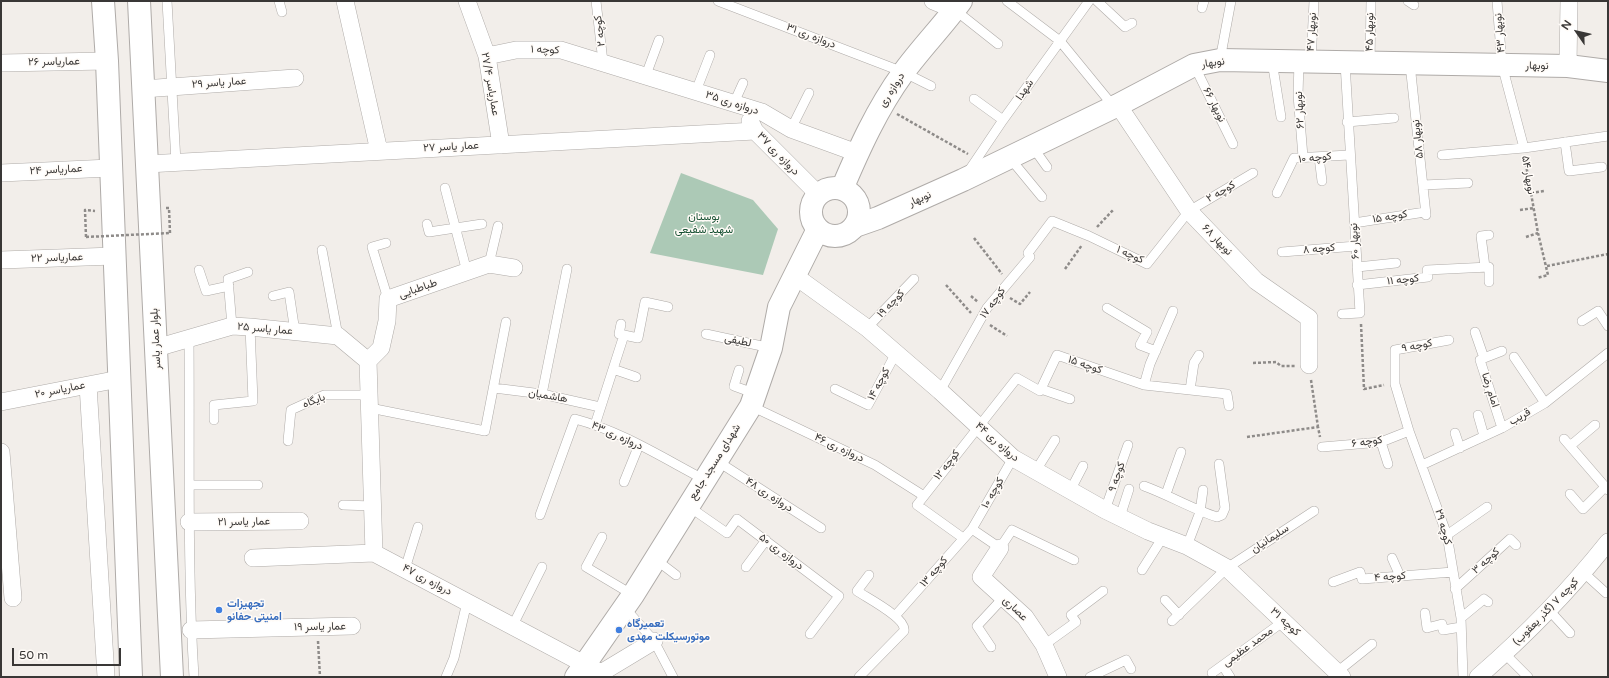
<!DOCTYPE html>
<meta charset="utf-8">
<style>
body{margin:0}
#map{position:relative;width:1609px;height:678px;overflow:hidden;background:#f2eeea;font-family:"Varela Round",sans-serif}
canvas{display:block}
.frame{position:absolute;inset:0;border:2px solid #393736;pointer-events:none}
.north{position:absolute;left:1557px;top:12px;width:40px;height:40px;-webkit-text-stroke:3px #fffbf7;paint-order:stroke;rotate:304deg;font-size:11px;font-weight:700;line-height:16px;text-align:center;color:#393736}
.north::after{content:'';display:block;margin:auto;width:14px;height:18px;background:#393736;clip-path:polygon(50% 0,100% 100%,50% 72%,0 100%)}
.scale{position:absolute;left:12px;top:648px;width:109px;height:18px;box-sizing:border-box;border:2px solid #393736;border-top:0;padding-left:5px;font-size:12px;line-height:14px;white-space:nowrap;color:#393736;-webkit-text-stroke:3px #fffbf7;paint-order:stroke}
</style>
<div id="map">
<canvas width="1609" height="678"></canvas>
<div class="frame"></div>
<div class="north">N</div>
<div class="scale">50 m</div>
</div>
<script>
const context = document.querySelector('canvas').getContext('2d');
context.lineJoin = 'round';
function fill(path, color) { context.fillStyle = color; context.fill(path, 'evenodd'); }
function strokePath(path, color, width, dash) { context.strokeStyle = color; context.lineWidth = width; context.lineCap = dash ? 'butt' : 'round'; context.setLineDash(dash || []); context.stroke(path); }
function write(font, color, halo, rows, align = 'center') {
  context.font = font + ' "Varela Round",Vazirmatn,sans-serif'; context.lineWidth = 3; context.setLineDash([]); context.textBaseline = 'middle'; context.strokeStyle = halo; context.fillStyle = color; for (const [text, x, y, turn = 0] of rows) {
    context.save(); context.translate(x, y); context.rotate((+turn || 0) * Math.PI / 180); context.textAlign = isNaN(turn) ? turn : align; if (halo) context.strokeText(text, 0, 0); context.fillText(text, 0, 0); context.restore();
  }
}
fill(new Path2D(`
 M681,173L753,200L778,229L763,275L650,253Z`), '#acc9b6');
const service = new Path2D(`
 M167,1L176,162
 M279,1L282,12
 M596,1L603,62
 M718,1L903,72L931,86
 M1007,1L1060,41L1114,107
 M1097,1L1125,27L1132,23
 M1408,1L1414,5
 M1497,1L1502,65L1524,148
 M1202,8L1204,1
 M955,10L998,44
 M1220,60L1231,1
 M1272,61L1281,117
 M1299,62L1298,95L1303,157
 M1311,62L1314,1
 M1370,63L1371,1
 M1410,64L1426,215
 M1194,65L1233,144
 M646,75L659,40
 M696,91L710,55
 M974,99L1003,120
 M734,103L743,83
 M1347,122L1394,118
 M791,129L809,93
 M1565,142L1569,171L1602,167
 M1032,146L1047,167
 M1442,155L1524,148L1608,136
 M1009,157L1042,197
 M1319,157L1322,181
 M968,172L1003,120L1089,1
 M1423,185L1468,183
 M445,188L467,272
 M1277,193L1294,158L1349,155
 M1354,223L1425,212
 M427,224L429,232L482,224
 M386,243L372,247L388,299
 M322,250L338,336
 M1282,252L1356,246
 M489,264L498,226
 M1357,267L1396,263
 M1485,267L1481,236L1489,235
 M199,270L206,291L229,286
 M1357,285L1428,277L1427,270L1489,267V282
 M273,296L289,292L295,332
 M1107,308L1147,332L1140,345L1156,351
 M1342,314L1360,313L1345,63
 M1582,321L1598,311L1608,326
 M621,324L619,334L638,338L645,302L668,307
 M232,326L228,279L248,272
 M867,328L914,279
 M1475,332L1484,358L1480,360L1502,428
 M706,334L771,348
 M189,339C190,451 187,564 194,677
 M1449,340L1395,350V384L1409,431L1447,535L1461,618L1463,677
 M1514,357L1545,403
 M1484,358L1502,351
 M613,369L636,377
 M739,370L734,386L756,394
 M1144,385L1150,364L1173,311
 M494,388L542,394L600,407
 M835,389L868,405L896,353
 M1041,389L1070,399
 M1190,390L1194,363L1199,355
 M940,391L987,308L1030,257L1028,253L1052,221L1089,236L1147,264L1189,211L1253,173
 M542,394L567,269
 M751,406L875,465L924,496
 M370,408L485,431L506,322
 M1478,415L1484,436
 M214,420V405L253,401L250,327
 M595,425L624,335
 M1455,433L1460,448
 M1564,439L1608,490
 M288,441L291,410L324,395H369
 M1381,442L1388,464
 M1570,446L1595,425
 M1322,447L1381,442L1409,431
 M717,461L821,528
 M1422,465L1502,428L1545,403L1608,353
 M1035,472L1055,440
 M624,482L639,445
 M191,485H258
 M1144,486C1169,495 1192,509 1217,517L1222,515L1225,508L1219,464
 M1070,491L1083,466
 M1166,494L1181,452
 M1570,494L1583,509L1605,487
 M343,505L373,506
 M688,506L727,533L737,519L839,596L810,634
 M1105,510L1128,445
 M540,515L575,419C621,431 663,458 705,480
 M1120,517L1129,489
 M972,529L1000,548L1012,530L1074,560
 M1447,535L1487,507
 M602,537L586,567L633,595
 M963,538L917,505L1017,378L1040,391L1057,355L1144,385L1227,394L1229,406
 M1187,546L1200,512L1203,490
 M1392,558L1400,576
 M655,559L676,575
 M746,567L766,540
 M405,569L418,527
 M1142,570L1163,537
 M1584,573L1606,593
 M1333,582L1360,572L1362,579L1453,572
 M1455,589L1510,539L1516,545
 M1165,600L1179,615
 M625,608L654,641L673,677
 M1548,609L1570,633
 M1425,613L1427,628L1442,624L1443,630L1461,627
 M895,616L972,529L1013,458
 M1461,618L1484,599L1488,602
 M1172,621L1227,568L1314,511
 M512,627L542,567
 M1044,645L1076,622L1071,615L1103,591
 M991,647L977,626L1003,598
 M1505,654L1528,677
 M1223,666L1230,677
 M1337,672L1372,644
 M1212,673L1284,621
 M446,677L454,658L467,602
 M859,677L904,631C907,618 867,598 857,591L869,575
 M1090,677L1126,660L1131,669`);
const minor = new Path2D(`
 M345,1L379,151
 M467,1L487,56L501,145
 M933,1L955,10
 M487,56L516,50H561L762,112L791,129L857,153
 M1,63L107,61
 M1568,66L1569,1
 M143,89L295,78
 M1118,105L1189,211L1256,281L1309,318V365
 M750,121L755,131L819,195
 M147,164L755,131
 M1,173L110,168
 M1,260L114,256
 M795,276L867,328L940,391L1013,458L1105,510L1148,531L1187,546L1227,568L1342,677
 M156,348L232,326L250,327L338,336L368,361
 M368,361L381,348L387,321L388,299L489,264L514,268
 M368,361L374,553
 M88,385L106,677
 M1,402L119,379
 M1,452L13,598
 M189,522L300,521
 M1000,548L981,577L1025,617L1044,645L1058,677
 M253,558L374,553L601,673L604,677
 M191,630L352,626
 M601,673L654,641
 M1478,677C1525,636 1570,590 1608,542`);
const tertiary = new Path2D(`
 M855,226L878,218L963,180L1118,105L1194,65L1220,60L1568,66L1608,71`);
const secondary = new Path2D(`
 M811 212a24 24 0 1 1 48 0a24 24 0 1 1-48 0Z
 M842,189C859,149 877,109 903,73C921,48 943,26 961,1
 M576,677L633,595L751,406L771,348L779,307L818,229`);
const primary = new Path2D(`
 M103,1L107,61L131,677
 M139,1L172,677`);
strokePath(service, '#afaba8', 10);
strokePath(minor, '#afaba8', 18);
strokePath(tertiary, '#afaba8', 24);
strokePath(secondary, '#afaba8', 24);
strokePath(primary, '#afaba8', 24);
strokePath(new Path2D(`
 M897,114L968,154
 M1525,159L1538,233L1548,275L1537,278
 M1531,193L1544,191
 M166,208H169L170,233
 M1520,210L1534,208
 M1097,227L1114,209
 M86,237L85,210L95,211
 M1526,237L1538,233
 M974,238L1002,274
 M1547,266L1608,254
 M1065,269L1082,245
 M946,285L971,313
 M971,296L978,302
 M1010,298L1020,304L1030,292
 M1361,324L1364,389L1384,385
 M990,325L1007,336
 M1253,363L1276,362L1281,366H1295
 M1311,380L1318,427
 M1247,437L1318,427L1320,437
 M318,641L320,677`), '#8e8b89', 2.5, [3, 2]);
strokePath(service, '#fff', 9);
strokePath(minor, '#fff', 17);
strokePath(tertiary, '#fff', 22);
strokePath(secondary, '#fff', 22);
strokePath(primary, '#fff', 22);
strokePath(new Path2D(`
 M86,237L170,233`), '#8e8b89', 2.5, [3, 2]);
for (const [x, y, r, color] of [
 [219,610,4,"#3f7fe0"],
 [619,630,4,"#3f7fe0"]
]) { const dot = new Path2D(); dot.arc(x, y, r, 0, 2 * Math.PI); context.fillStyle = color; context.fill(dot); strokePath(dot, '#fffbf7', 1.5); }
write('11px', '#393736', '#fffbf7', [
 ["کوچه ۲",600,31,-97],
 ["نوبهار ۴۷",1312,32,-87],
 ["نوبهار ۴۵",1370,32,-89],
 ["نوبهار ۴۳",1500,33,-95],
 ["دروازه ری ۳۱",811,36,21],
 ["کوچه ۱",545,50,2],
 ["عماریاسر ۲۶",54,62,-1],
 ["نوبهار",1213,63,-8],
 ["نوبهار",1537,66,1],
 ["عمار یاسر ۲۹",219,83,-4],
 ["عماریاسر ۲۷/۴",490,84,80],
 ["دروازه ری",892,90,-57],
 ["شهدا",1025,90,-55],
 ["دروازه ری ۳۵",732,103,18],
 ["نوبهار ۶۶",1214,105,63],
 ["نوبهار ۶۲",1300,110,-93],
 ["نوبهار ۵۸",1418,139,-96],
 ["عمار یاسر ۲۷",451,147,-3],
 ["دروازه ری ۳۷",778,154,46],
 ["کوچه ۱۰",1315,158,-6],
 ["عماریاسر ۲۴",56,170,-3],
 ["نوبهار ۵۴",1528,175,81],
 ["کوچه ۲",1221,192,-30],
 ["نوبهار",920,199,-24],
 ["کوچه ۱۵",1390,217,-9],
 ["نوبهار ۶۸",1217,240,46],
 ["نوبهار ۶۰",1355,241,-93],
 ["کوچه ۸",1319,249,-5],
 ["کوچه ۱",1130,255,24],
 ["عماریاسر ۲۲",57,258,-2],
 ["کوچه ۱۱",1403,280,-6],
 ["طباطبایی",418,289,-19],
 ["کوچه ۱۷",993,303,-54],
 ["کوچه ۱۹",891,304,-46],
 ["عمار یاسر ۲۵",265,329,5],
 ["بلوار عمار یاسر",156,339,-93],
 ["لطیفی",738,341,12],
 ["کوچه ۹",1417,346,-11],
 ["کوچه ۱۵",1085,365,19],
 ["کوچه ۱۴",879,384,-62],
 ["عماریاسر ۲۰",60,390,-11],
 ["امام رضا",1490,390,72],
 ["هاشمیان",548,396,10],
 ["بایگاه",314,401,-20],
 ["قریب",1520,417,-30],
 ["دروازه ری ۴۳",617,436,24],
 ["دروازه ری ۴۴",997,442,41],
 ["کوچه ۶",1367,442,-8],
 ["دروازه ری ۴۶",839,448,25],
 ["شهدای مسجد جامع",715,462,-58],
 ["کوچه ۱۲",947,465,-52],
 ["کوچه ۹",1117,477,-71],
 ["کوچه ۱۰",993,493,-60],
 ["دروازه ری ۴۸",769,495,33],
 ["عمار یاسر ۲۱",244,522,-1],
 ["کوچه ۲۹",1443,527,74],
 ["سلیمانیان",1270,539,-33],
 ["دروازه ری ۵۰",781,552,37],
 ["کوچه ۳",1486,561,-42],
 ["کوچه ۱۳",934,572,-49],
 ["کوچه ۴",1390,577,-4],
 ["دروازه ری ۴۷",427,580,28],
 ["عصاری",1015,609,44],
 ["کوچه ۷ (گذر یعقوب)",1546,612,-46],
 ["کوچه ۳۱",1285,622,43],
 ["عمار یاسر ۱۹",320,627,-1],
 ["محمد عظیمی",1248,647,-36]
]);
write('11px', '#165032', '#fffbf7', [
 ["بوستان",704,217],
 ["شهید شفیعی",704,230]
]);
write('bold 11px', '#366cbe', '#fffbf7', [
 ["تجهیزات",227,604],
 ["امنیتی حفانو",227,617],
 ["تعمیرگاه",627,624],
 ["موتورسیکلت مهدی",627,637]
], 'left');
</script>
